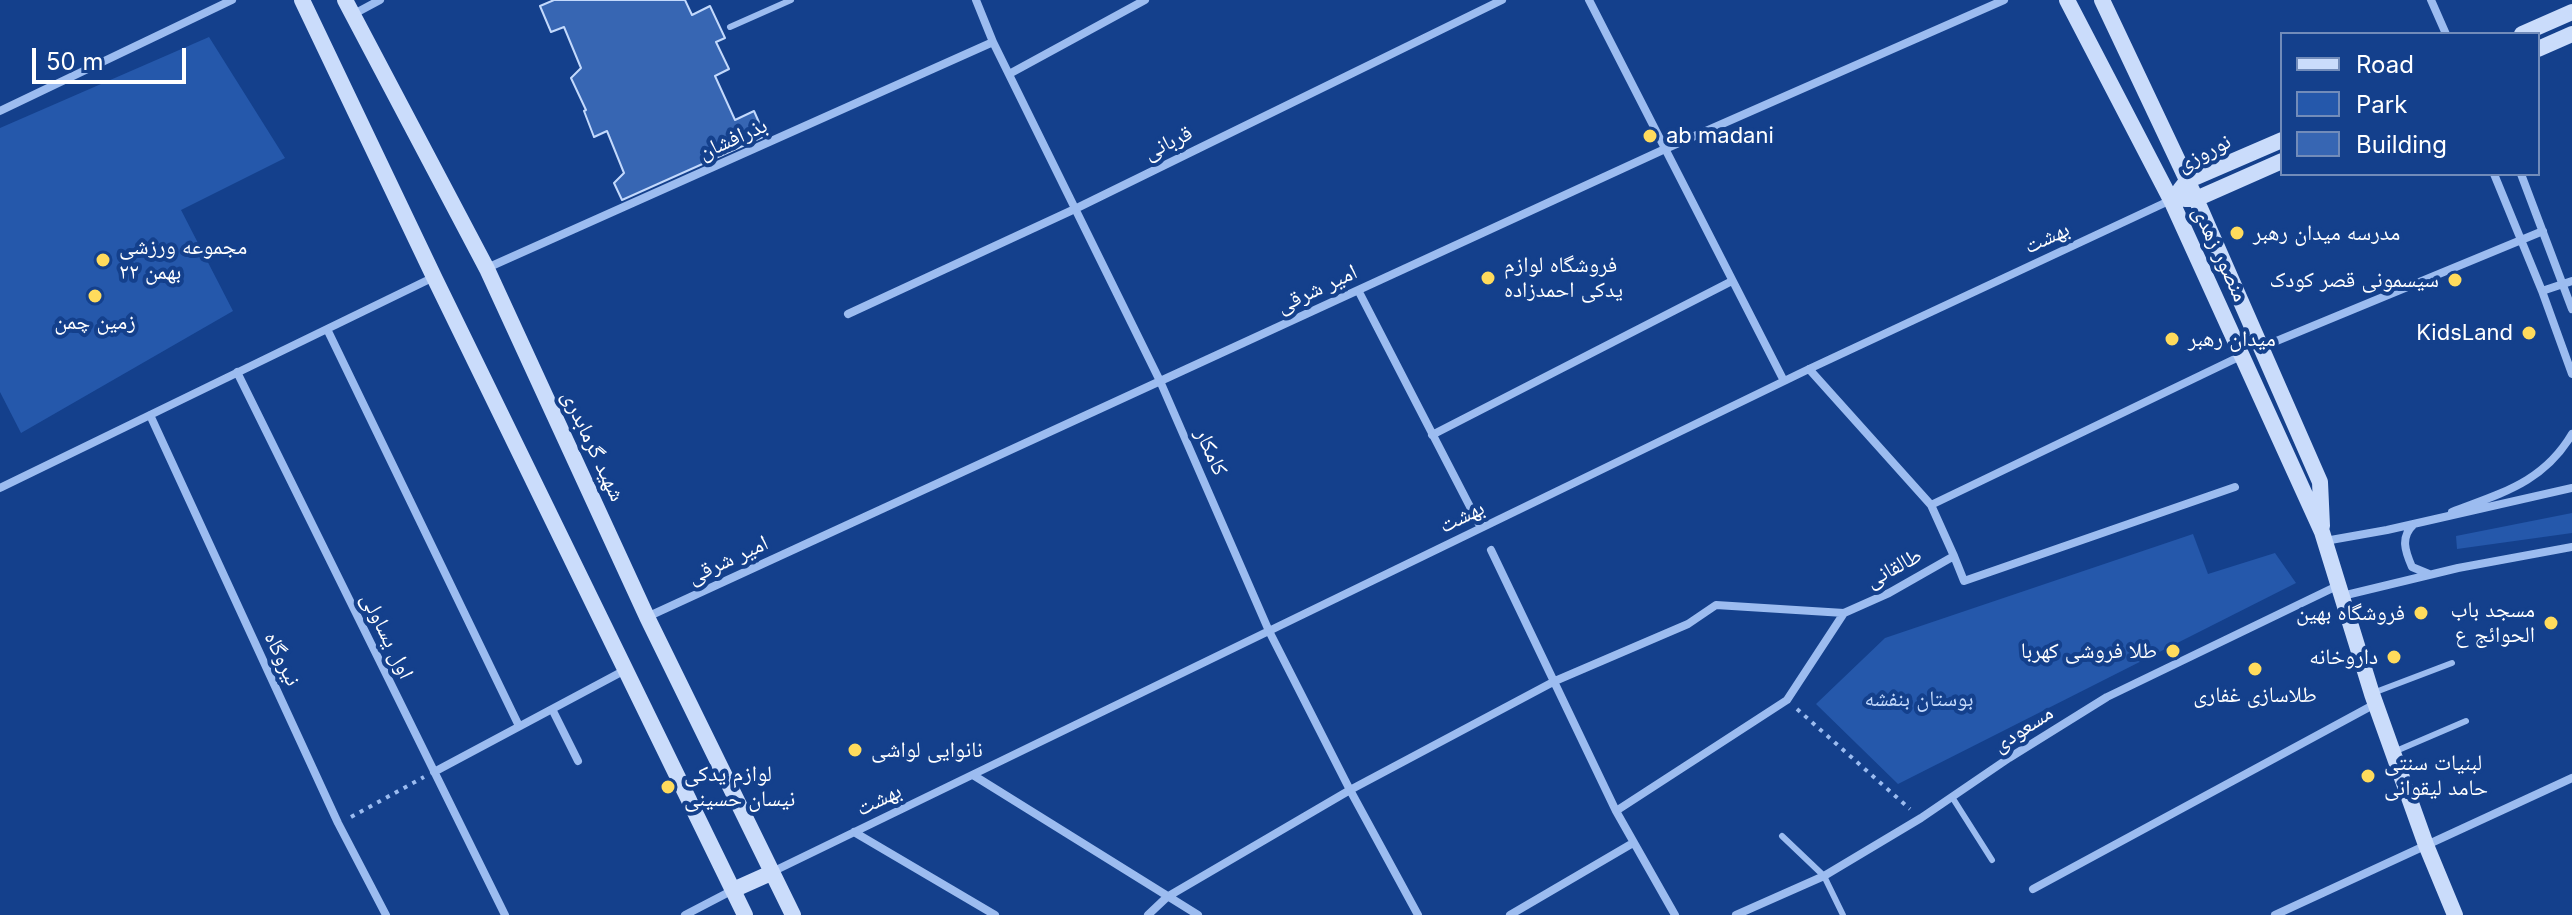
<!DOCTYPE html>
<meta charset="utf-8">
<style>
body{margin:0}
#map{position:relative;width:2572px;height:915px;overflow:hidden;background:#14408c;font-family:Inter,sans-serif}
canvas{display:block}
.legend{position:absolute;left:2280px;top:32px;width:260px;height:144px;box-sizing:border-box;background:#14408c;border:2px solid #728cba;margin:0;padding:10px 14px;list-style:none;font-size:24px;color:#fff}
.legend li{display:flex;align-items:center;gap:16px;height:40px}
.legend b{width:40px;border:2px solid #728cba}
.scale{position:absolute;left:32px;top:48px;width:154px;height:36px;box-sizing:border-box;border:4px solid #fff;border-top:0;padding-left:10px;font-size:24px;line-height:28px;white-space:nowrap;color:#fff;-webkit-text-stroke:6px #14408c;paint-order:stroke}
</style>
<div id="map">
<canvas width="2572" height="915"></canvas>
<ul class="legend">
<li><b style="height:10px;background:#cadcfb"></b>Road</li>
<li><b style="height:22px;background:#2558ab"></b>Park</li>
<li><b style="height:22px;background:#3766b3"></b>Building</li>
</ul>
<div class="scale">50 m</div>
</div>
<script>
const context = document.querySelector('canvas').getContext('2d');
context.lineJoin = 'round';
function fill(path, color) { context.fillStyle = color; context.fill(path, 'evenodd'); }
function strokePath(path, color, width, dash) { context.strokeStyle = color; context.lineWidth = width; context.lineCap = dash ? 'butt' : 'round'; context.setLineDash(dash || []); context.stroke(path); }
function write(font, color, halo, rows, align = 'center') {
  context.font = font + ' Inter,"Noto Naskh Arabic",sans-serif'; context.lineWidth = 8; context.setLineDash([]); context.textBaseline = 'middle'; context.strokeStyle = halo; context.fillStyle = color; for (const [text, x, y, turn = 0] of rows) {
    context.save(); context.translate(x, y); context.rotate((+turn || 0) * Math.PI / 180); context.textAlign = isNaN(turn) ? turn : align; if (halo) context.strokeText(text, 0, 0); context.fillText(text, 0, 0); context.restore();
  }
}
fill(new Path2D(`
 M209,37L285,158L181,210L233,311L21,433L0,392V128Z
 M2572,513V533L2457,549L2456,536Z
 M2193,534L2208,574L2275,553L2296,583L1898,784L1816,704L1885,638Z`), '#2558ab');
const building = new Path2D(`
 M554,0H685L692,15L710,6L725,38L716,42L729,69L715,76L735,120L754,111L765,136L622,200L614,183L624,173L607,131L594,137L584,111L586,110L571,78L581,68L564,27L551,32L540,6Z`);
fill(building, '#3766b3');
strokePath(building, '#c3d9fc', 2);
strokePath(new Path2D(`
 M1797,709L1910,809
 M351,817L424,777`), '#9cbcf0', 4, [4, 6]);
strokePath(new Path2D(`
 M730,27L791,0
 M2373,693L2452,663
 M2396,751L2466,721
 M1952,797L1992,860
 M1782,836L1824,876L1843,915`), '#9cbcf0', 6);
strokePath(new Path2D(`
 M976,0L993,42L1160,381L1269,631L1350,790L1418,915
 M1589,0L1784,381
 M2431,0L2446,34
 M352,15L380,0
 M1011,73L1145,0
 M0,111L232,0
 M2494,174L2542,291L2572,374
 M2521,174L2572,309
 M487,268L993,42
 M1358,290L1481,528
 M2542,291L2572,281
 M848,314L1077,208L1502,0
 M327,329L519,726
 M2262,347L2543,231
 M1809,369L1931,505L1954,556
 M237,372L505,915
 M150,415L338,823L386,915
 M1432,435L1732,281
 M0,488L434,277
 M1931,505L2243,355
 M2452,512C2501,493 2543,483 2572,434
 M2414,524C2400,537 2405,551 2412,567L2429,574
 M2325,541L2387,530L2572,488
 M1491,550L1616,811L1675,915
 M2342,596L2458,568L2572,547
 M647,617L1665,149L2004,0
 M552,709L578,761
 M434,772L627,669
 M973,775L1198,915
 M1616,811L1787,700L1844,613L1889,593L1954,556L1964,581L2235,487
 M854,832L995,915
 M772,872L1809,369L2171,200
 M2033,889L2375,704
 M685,915L733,890
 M1148,915L1167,897L1350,790L1555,681L1688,624L1716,605L1844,613
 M1510,915L1633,843
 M1736,915L1824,876L1921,818L2009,758L2107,697L2337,586
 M2275,915L2572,778`), '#9cbcf0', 8);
strokePath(new Path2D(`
 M302,0L434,277L745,915
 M345,0L487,269L647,617L793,915
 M2067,0L2171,200L2322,532L2372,694L2426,845L2455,915
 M2102,0L2196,199L2320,482L2322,526
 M2522,34L2572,12
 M2538,49L2572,34
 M2180,190L2187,181L2282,140
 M2185,199H2196L2282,161
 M733,890L771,873`), '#cadcfb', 16);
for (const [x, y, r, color] of [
 [1650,136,8,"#ffdb5c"],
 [2237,233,8,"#ffdb5c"],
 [103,260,8,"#ffdb5c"],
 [1488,278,8,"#ffdb5c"],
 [2455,280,8,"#ffdb5c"],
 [95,296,8,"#ffdb5c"],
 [2529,333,8,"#ffdb5c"],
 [2172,339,8,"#ffdb5c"],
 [2421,613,8,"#ffdb5c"],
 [2551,623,8,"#ffdb5c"],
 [2173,651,8,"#ffdb5c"],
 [2394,657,8,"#ffdb5c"],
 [2255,669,8,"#ffdb5c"],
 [855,750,8,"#ffdb5c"],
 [2368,776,8,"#ffdb5c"],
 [668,787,8,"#ffdb5c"]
]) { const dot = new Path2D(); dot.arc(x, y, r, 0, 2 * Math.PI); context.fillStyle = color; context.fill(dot); strokePath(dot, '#14408c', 3); }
write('22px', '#fff', '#14408c', [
 ["ab madani",1666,136],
 ["مدرسه میدان رهبر",2253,233],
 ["مجموعه ورزشی",119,247],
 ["۲۲ بهمن",119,272],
 ["فروشگاه لوازم",1504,265],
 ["یدکی احمدزاده",1504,290],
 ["سیسمونی قصر کودک",2439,280,"right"],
 ["زمین چمن",95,322,"center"],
 ["KidsLand",2513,333,"right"],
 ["میدان رهبر",2188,339],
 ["مسجد باب",2535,610,"right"],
 ["الحوائج ع",2535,635,"right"],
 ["فروشگاه بهین",2405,613,"right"],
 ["طلا فروشی کهربا",2157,651,"right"],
 ["داروخانه",2378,657,"right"],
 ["طلاسازی غفاری",2255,695,"center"],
 ["نانوایی لواشی",871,750],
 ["لبنیات سنتی",2384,763],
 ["حامد لیقوانی",2384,788],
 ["لوازم یدکی",684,774],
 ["نیسان حسینی",684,799]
], 'left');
write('22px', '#fff', '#14408c', [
 ["بذرافشان",733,139,-24],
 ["قربانی",1168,143,-26],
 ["نوروزی",2204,153,-27],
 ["بهشت",2047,238,-25],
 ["منصور زهدی",2220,254,65],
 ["امیر شرقی",1317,289,-25],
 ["شهید گرمابدری",593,446,65],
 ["کامکار",1211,452,66],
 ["بهشت",1462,517,-26],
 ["امیر شرقی",728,560,-25],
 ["طالقانی",1894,568,-28],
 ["اول یساولی",387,636,64],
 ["نیروگاه",282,659,65],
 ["مسعودی",2023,729,-33],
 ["بهشت",879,800,-26]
]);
write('22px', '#c3d9fc', '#14408c', [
 ["بوستان بنفشه",1919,699]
]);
</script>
